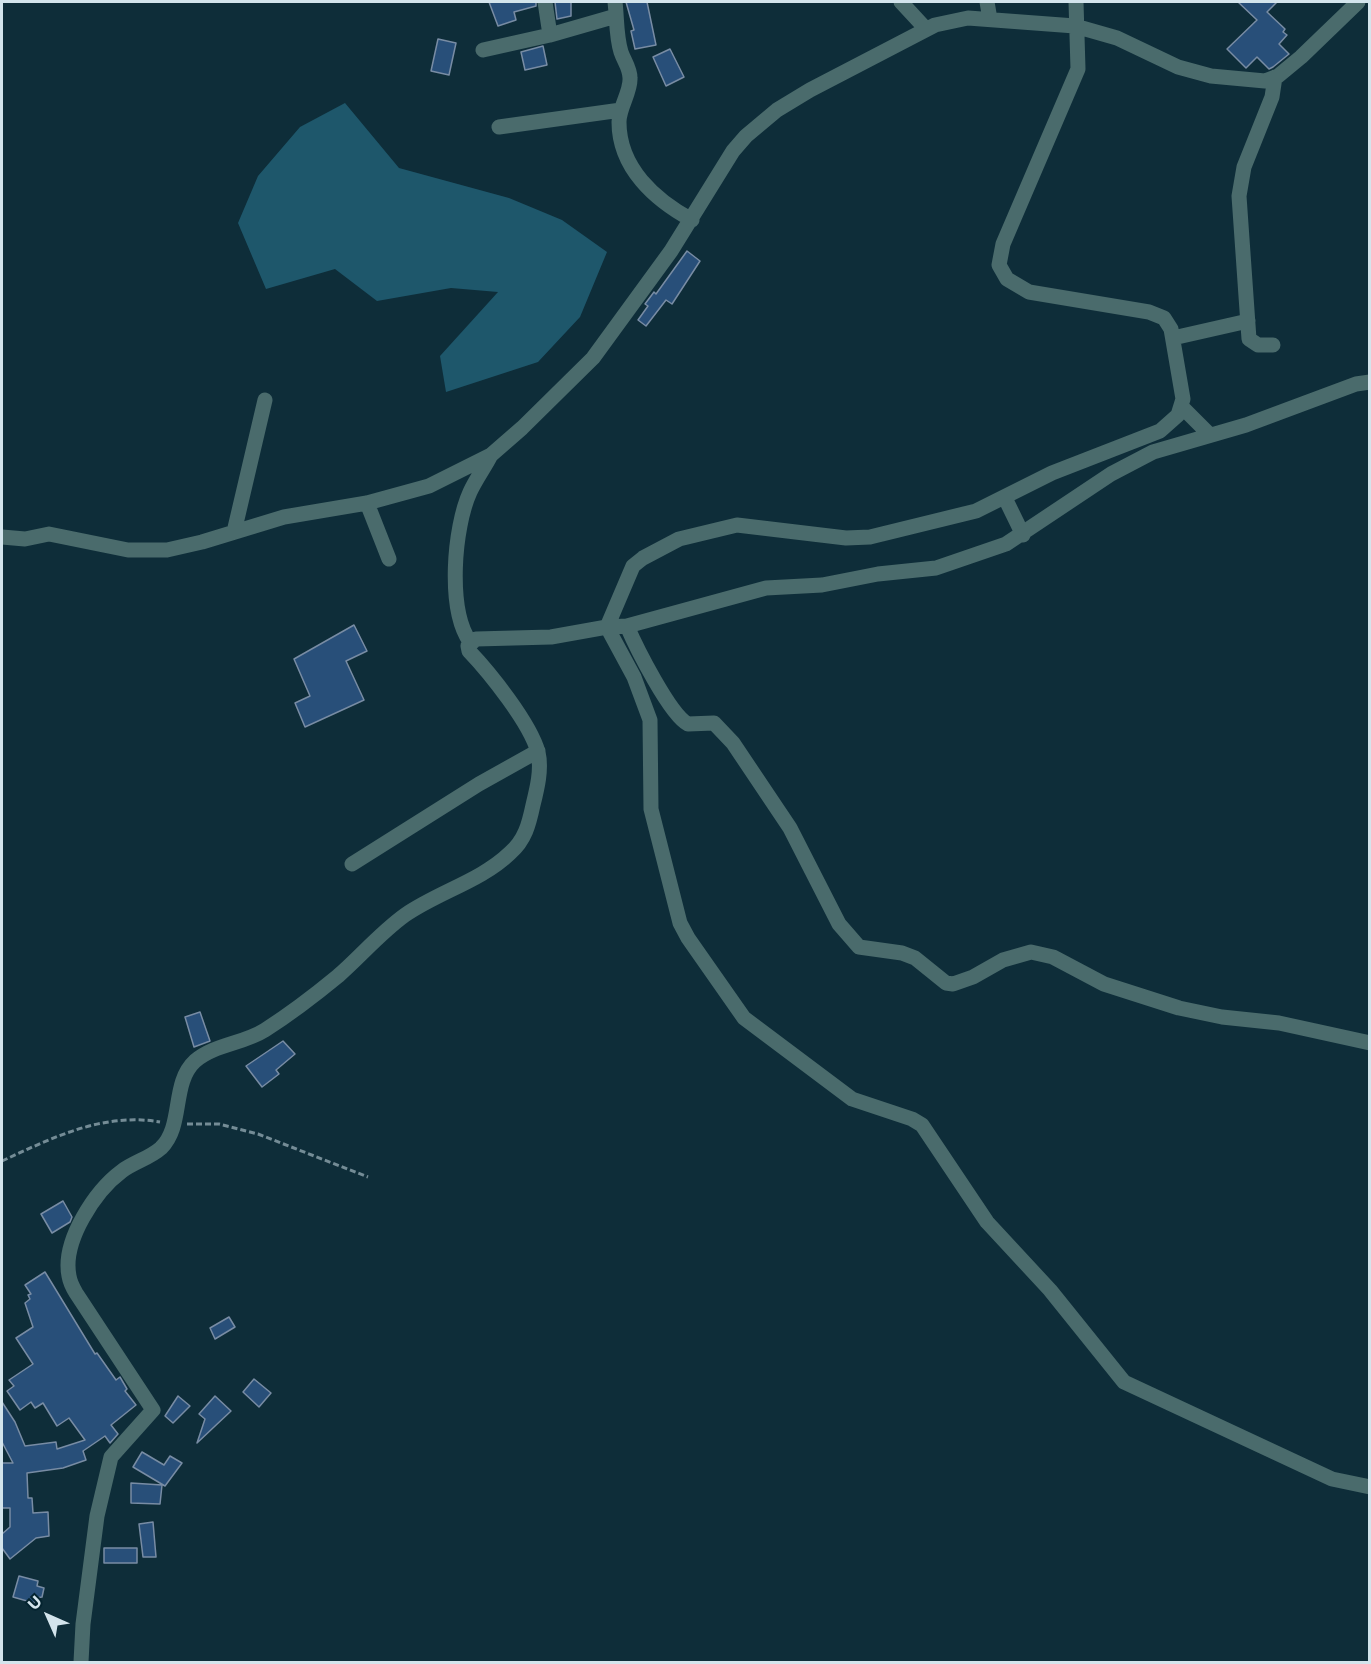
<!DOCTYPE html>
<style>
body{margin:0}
#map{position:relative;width:1371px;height:1664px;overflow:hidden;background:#0e2d39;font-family:Montserrat,sans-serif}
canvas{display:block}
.frame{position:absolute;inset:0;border:3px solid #d3e4ec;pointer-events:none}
.north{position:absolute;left:18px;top:1586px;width:60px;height:60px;-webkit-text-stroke:4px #03232f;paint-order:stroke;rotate:315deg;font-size:16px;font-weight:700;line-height:24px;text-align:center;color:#d3e4ec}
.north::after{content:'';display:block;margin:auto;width:21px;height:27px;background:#d3e4ec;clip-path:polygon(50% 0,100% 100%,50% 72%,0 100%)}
</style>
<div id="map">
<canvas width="1371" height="1664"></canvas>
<div class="frame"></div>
<div class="north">U</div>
</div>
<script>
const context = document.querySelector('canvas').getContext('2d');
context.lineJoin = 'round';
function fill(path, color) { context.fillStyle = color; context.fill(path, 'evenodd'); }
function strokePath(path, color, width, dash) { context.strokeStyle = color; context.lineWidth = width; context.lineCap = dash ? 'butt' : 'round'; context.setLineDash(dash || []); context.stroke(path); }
fill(new Path2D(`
 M345,103L399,168L509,198L562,220L607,252L580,317L538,362L446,392L440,356L498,292L451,288L377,301L335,269L266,289L238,223L258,176L300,127Z`), '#1e576b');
const building = new Path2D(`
 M489,2H536V6L514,12L516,20L498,26Z
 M555,2H571V16L557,19Z
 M626,2H647L656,45L635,49L631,31L634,30Z
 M1238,2H1277L1267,12L1285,29L1283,32L1287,35L1279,44L1289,54L1273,67L1269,69L1257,57L1246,68L1227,49L1257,20Z
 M438,39L456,43L449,75L431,71Z
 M543,46L547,65L525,70L521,52Z
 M670,49L684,77L666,86L653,57Z
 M687,251L700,261L672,304L666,300L646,326L638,320L648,306L645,304L654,292L656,294Z
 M354,625L367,651L346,661L364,700L305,727L295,703L310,696L294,659Z
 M200,1012L210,1041L194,1047L185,1017Z
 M283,1041L295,1054L276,1070L279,1074L262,1087L246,1066Z
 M63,1201L72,1217L70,1222L52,1233L41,1214Z
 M45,1272L95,1354L97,1353L116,1380L120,1377L127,1389L125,1391L136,1405L111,1425L118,1434L110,1443L105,1436L83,1451L86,1460L63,1468L27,1473L28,1498H32L33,1513L48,1512L49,1536L36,1538L10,1559L2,1548V1534L10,1527V1508H2V1463H13L2,1442V1402L15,1422L25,1446L56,1442L57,1449L85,1440L69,1418L57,1426L43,1403L35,1408L31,1402L20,1410L7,1391L14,1386L9,1380L33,1364L16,1338L33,1327L25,1303L30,1299L28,1295L31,1294L25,1285Z
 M229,1317L235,1327L215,1339L210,1328Z
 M254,1379L271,1393L259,1407L243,1392Z
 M178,1396L190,1406L173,1423L165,1416Z
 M215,1396L231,1411L197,1443L205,1419L199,1414Z
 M142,1452L164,1465L170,1456L182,1463L165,1486L133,1467Z
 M131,1483L162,1485L160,1504L131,1503Z
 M153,1522L156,1557H143L139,1524Z
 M104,1548H137V1563H104Z
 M19,1576L38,1581L37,1586L44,1588L42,1597L35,1598L34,1603L13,1597Z`);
fill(building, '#284f79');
strokePath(building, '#788ca4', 1.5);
strokePath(new Path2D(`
 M187,1124H219L258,1134L368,1177
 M2,1161C52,1138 103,1112 160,1122`), '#748c96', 3, [6, 3]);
strokePath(new Path2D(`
 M545,2L550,35L616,16
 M615,2C617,18 616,36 621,52C624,61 630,68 630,78C631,92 619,107 619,122C619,168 655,200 692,220
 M901,2L926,29
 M987,2L990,19
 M1076,2L1078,69L1003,244L999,265L1007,279L1029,292L1149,312L1164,318L1171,329L1183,399L1178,415L1160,431L1052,473L976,511L870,537L846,538L737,525L679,539L643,558L633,566L607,627L634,677L650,720L651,809L680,923L688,938L744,1018L852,1099L912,1119L922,1125L987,1222L1050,1290L1124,1382L1332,1479L1370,1487
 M483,50L550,35
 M499,127L621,110
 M1173,338L1248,321
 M1273,345H1258L1249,339L1239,196L1244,167L1272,97L1275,77
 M1182,407L1210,435
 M1005,498L1023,535
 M367,503L389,559
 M234,532L265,400
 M2,537L25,539L49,534L128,550H167L202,542L284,517L367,503L429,486L491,455L522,428L593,358L671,251L733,151L746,136L777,110L810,90L935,25L968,18L1075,26L1117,38L1178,67L1211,76L1265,81L1278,76L1301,57L1358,2
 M627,626L766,588L822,585L878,574L936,568L1006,544L1111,474L1153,452L1246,425L1356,384L1370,382
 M470,642C447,609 454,527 470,492C476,479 485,467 491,455
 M352,864L479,784L538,751
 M81,1662L83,1624L97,1516L111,1457L153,1410L76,1293C73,1288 70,1282 69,1276C62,1241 95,1191 122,1171C134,1162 150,1158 161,1148C184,1126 171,1083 195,1061C215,1044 243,1044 265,1030C290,1014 315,995 338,976C361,956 380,933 405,915C438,892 481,881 510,853C525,840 529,824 533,805C537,789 542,769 538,752C530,723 490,673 469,651L468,646L476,639L551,637L607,627L627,626C636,647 670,715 688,724L714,723L733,743L790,828L839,924L859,947L902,953L915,958L946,983L953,984L973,977L1003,960L1031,952L1053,957L1104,984L1179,1008L1222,1017L1279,1023L1370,1043`), '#4a6b6c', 15);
</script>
